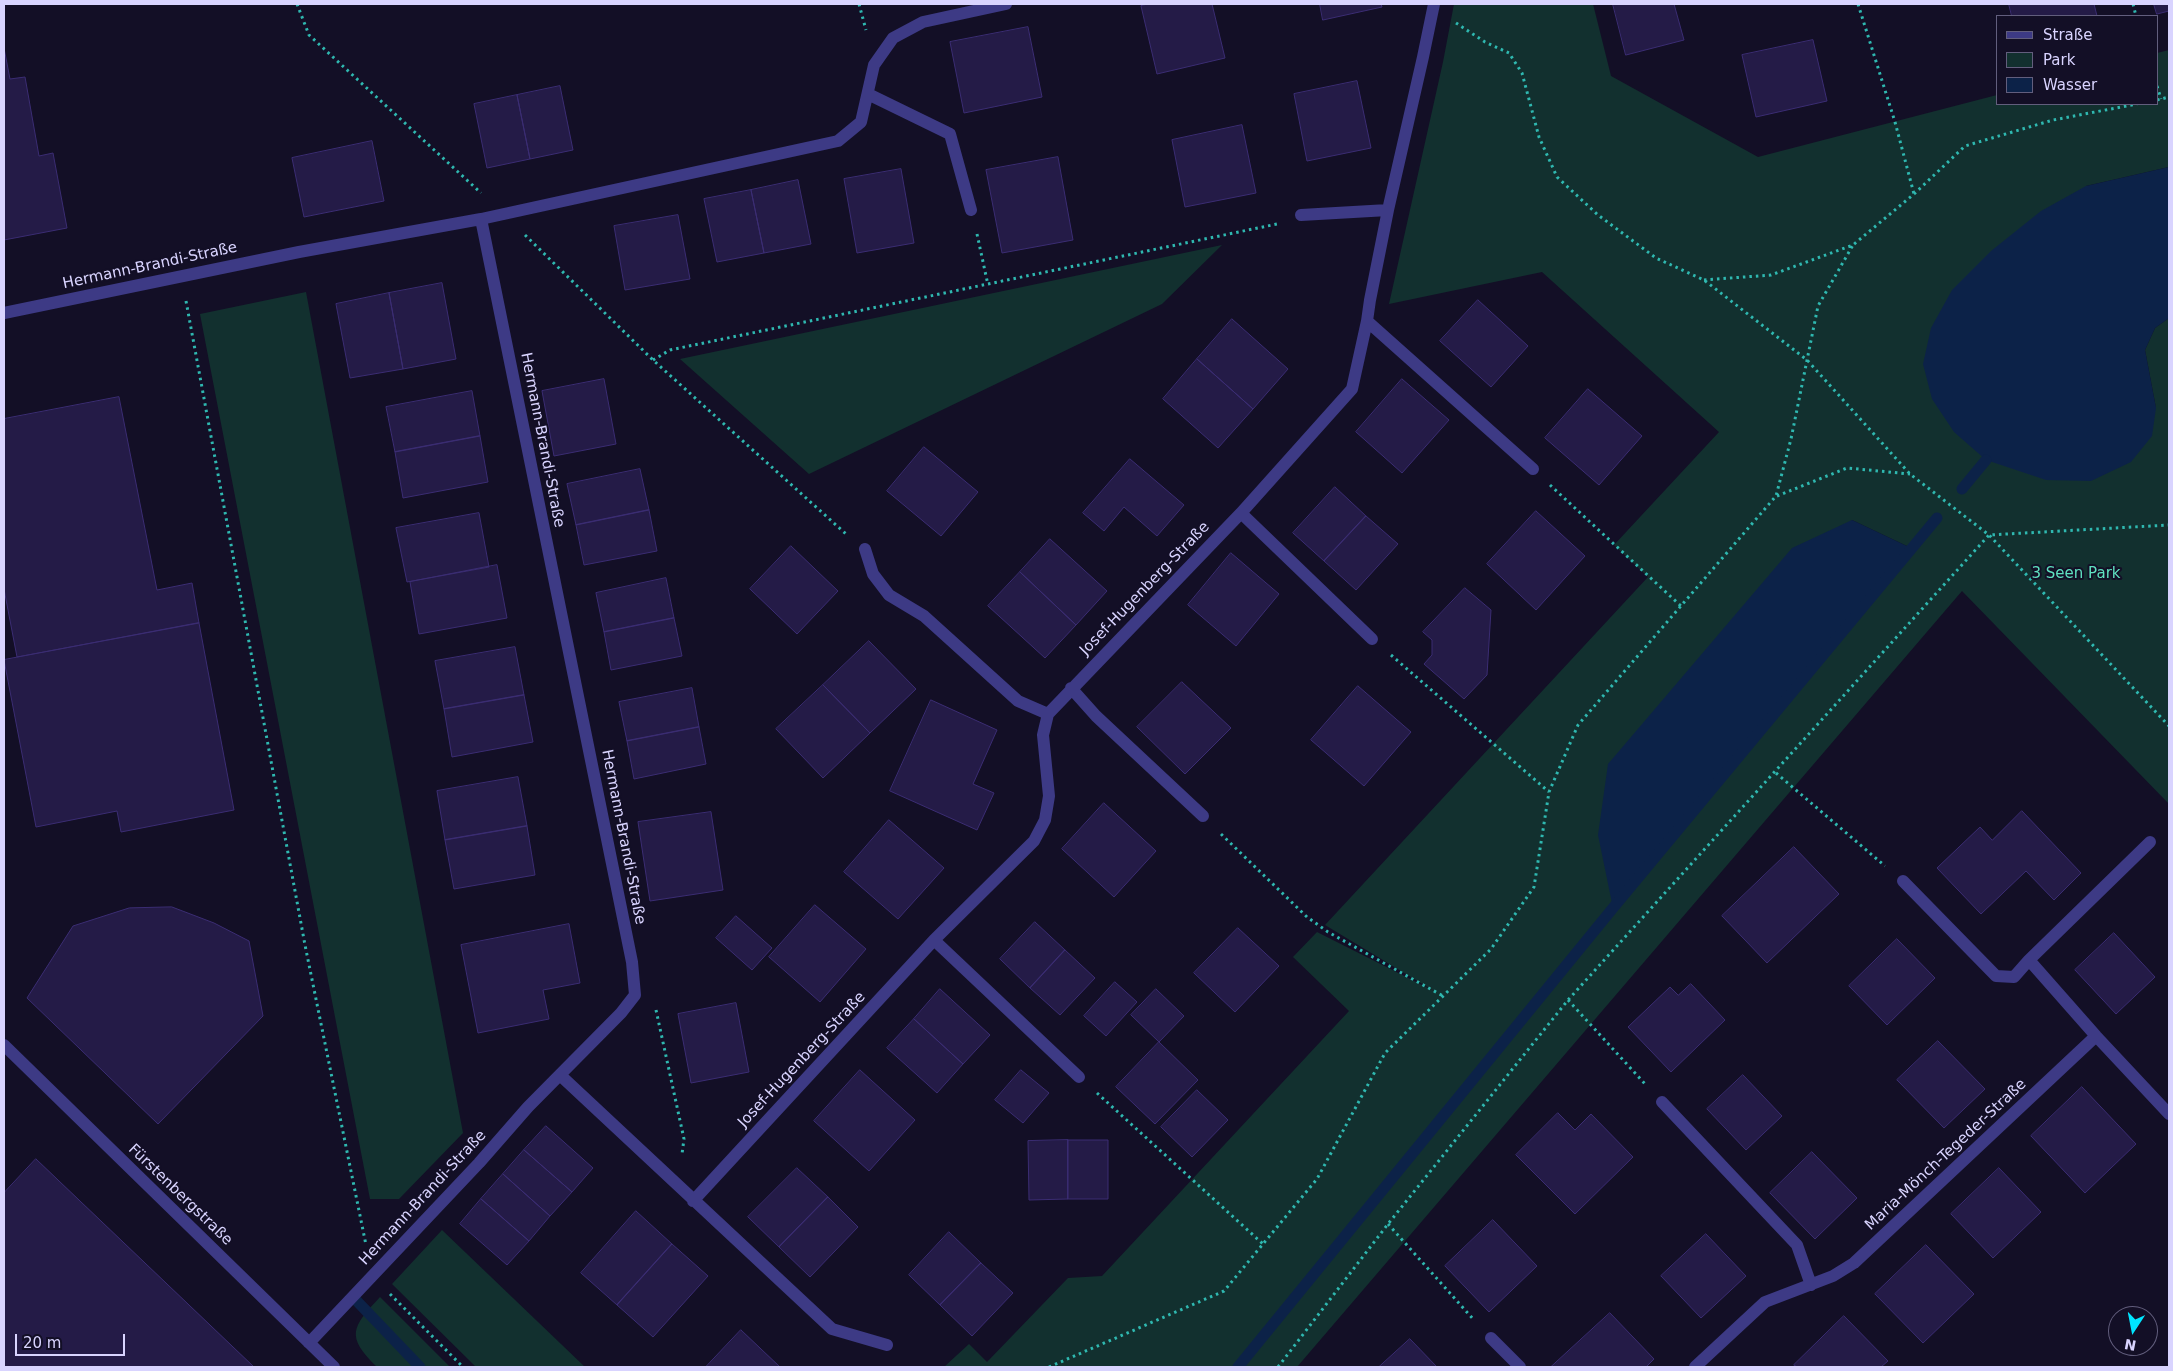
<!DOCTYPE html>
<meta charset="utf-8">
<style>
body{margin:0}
#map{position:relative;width:2173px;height:1371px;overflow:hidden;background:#130f26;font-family:"DejaVu Sans",sans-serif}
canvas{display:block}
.frame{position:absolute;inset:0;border:5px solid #d9d4ff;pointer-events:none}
.legend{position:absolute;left:1996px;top:15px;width:162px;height:90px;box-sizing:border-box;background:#130f26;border:1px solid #625e7d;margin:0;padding:6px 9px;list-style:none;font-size:15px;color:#d9d4ff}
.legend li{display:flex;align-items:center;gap:10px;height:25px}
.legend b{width:25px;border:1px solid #625e7d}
.north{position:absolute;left:2108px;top:1306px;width:50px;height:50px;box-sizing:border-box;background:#130f26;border:1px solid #625e7d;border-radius:50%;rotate:191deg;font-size:14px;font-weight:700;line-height:20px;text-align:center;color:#d9d4ff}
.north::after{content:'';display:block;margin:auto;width:18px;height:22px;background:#00e5ff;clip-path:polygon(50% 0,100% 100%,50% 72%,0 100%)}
.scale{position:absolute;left:15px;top:1334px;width:110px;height:22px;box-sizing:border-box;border:2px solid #d9d4ff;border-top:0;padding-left:6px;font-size:15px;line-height:18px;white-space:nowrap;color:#d9d4ff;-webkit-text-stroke:4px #130f26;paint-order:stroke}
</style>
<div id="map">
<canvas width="2173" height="1371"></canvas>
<div class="frame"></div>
<ul class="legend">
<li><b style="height:6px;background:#3d3a85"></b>Straße</li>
<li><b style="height:14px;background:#12302f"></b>Park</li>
<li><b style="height:14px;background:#0c2248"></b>Wasser</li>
</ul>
<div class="north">N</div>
<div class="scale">20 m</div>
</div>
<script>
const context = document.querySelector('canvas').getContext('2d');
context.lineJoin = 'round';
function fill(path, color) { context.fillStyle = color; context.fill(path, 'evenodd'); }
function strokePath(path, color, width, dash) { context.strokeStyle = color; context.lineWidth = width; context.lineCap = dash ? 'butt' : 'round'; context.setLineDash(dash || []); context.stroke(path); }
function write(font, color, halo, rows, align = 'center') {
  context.font = font + ' "DejaVu Sans",sans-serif'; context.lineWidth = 4; context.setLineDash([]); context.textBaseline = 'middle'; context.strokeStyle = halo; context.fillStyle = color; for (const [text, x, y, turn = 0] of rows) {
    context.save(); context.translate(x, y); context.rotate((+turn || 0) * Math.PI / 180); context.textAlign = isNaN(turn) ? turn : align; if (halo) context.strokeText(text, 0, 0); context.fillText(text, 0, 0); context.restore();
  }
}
fill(new Path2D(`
 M1454,4H1593L1611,76L1758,157L1997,95V104H2157V53L2169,50V167L2086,186L2156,408L2145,350L2155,328L2169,318V804L1962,591L1297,1367H944L969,1344L987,1362L1068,1278L1102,1276L1349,1011L1293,957L1317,932L1434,991L1325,925L1648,577L1614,545L1719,432L1542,272L1389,304L1443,62ZM1852,520L1911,548L1613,908Z
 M1222,245L1162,304L809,474L680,359Z
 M306,292L463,1133L399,1199H370L200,314Z
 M442,1230L585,1367H476L392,1284Z
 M380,1297L450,1367H377C345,1336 352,1327 380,1297Z`), '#12302f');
fill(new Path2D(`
 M2169,167V318L2155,328L2145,350L2156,408L2152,436L2131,462L2091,481L2046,480L1986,460L1954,432L1932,399L1923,364L1931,328L1952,290L1991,251L2041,211L2086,186Z
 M1852,520L1911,548L1613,908L1598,835L1608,764L1792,548Z`), '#0c2248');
strokePath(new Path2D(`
 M1962,489L1986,460
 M353,1297L420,1367
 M1238,1367L1613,908L1937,518`), '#0c2248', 11);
const building = new Path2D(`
 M1148,4H1212L1225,58L1157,74L1141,6Z
 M1320,4H1381L1382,7L1323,20Z
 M1613,4H1674L1684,40L1626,55Z
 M2009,4H2094L2097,16H2012Z
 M2154,4H2169V11L2157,14Z
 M1028,27L1042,97L964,113L950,42Z
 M1813,40L1827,101L1756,117L1742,55Z
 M4,48L10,79L25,77L39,156L53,153L67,228L4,240Z
 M1357,81L1371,148L1307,161L1294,94Z
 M560,86L573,150L530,159L517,95Z
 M517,95L530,159L487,168L474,104Z
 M1242,125L1256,193L1185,207L1172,140Z
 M372,141L384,201L304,217L292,158Z
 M1058,157L1073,240L1002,253L986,170Z
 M901,169L914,243L857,253L844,179Z
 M798,180L811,244L764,253L751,190Z
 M751,190L764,253L717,262L704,199Z
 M678,215L690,279L625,290L614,226Z
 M442,283L456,359L403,369L389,293Z
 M389,293L403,369L350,378L336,304Z
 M1478,300L1528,346L1491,387L1440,341Z
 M1232,319L1288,369L1253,409L1197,359Z
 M1197,359L1253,409L1218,448L1163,399Z
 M604,379L616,444L554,456L542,391Z
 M1402,379L1449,420L1402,473L1356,432Z
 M1588,389L1642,436L1599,485L1545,438Z
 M472,391L480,436L395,452L386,407Z
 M119,397L157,590L192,583L199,623L17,657L4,589V419Z
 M480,436L488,482L403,498L395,452Z
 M924,447L978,492L941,536L887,491Z
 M1130,459L1184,505L1157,536L1124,507L1104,531L1083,513Z
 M640,469L649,510L576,525L567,484Z
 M1335,487L1366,516L1324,561L1293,533Z
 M649,510L657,551L584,565L576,525Z
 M1536,511L1585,556L1536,610L1487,564Z
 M479,513L489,567L407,582L396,528Z
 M1366,516L1398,544L1356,590L1324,561Z
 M1050,539L1107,591L1076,625L1020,572Z
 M791,546L838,591L797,634L750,589Z
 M1231,553L1279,594L1236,646L1188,605Z
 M497,565L507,618L419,634L410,582Z
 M1020,572L1076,625L1045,658L988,606Z
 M666,578L674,618L604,632L596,593Z
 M1465,588L1491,610L1487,675L1464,699L1424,664L1432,655V640L1423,632Z
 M674,618L682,656L611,670L604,632Z
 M199,623L234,810L121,832L117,811L36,827L4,660Z
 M869,641L916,689L870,733L823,685Z
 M515,647L524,695L444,709L435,661Z
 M1182,682L1231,728L1185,774L1137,727Z
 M823,685L870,733L823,778L776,729Z
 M1358,686L1411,732L1364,786L1311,740Z
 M692,688L699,727L627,741L619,702Z
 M524,695L533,742L452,757L444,709Z
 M931,700L997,730L973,784L994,793L977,830L890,791Z
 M699,727L706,764L634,779L627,741Z
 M518,777L527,826L445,840L437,791Z
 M1104,803L1156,851L1114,897L1062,849Z
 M2022,811L2081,873L2054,900L2026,871L1981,914L1937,868L1980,827L1992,840Z
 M711,812L723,890L650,901L638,822Z
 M889,820L944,868L898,919L844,872Z
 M527,826L535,875L454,889L445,840Z
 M1794,847L1839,894L1767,963L1722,916Z
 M815,905L866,949L820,1002L769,957Z
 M172,907L214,923L249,941L263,1016L158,1124L27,998L73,926L129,908Z
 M736,916L772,948L752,970L716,938Z
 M1035,922L1065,950L1030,988L1000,959Z
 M569,924L580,983L543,990L549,1019L478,1033L461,945Z
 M1238,928L1279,966L1235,1012L1194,973Z
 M2114,933L2155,977L2116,1014L2075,970Z
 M1897,939L1935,978L1887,1025L1849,986Z
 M1065,950L1095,978L1060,1015L1030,988Z
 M1115,982L1137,1002L1106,1036L1084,1016Z
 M1691,984L1725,1020L1671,1072L1628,1027L1670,987L1678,995Z
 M940,989L990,1035L963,1064L914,1019Z
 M1156,989L1184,1016L1159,1042L1131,1015Z
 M736,1003L749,1072L691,1083L678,1014Z
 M914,1019L963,1064L937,1093L887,1048Z
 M1938,1041L1985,1089L1944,1128L1897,1080Z
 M1159,1042L1198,1080L1155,1124L1116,1087Z
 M860,1070L915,1120L869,1171L814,1121Z
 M1021,1070L1049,1093L1023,1123L995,1100Z
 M1743,1075L1782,1116L1746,1150L1707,1109Z
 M2082,1087L2136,1144L2085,1193L2031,1136Z
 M1197,1090L1228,1120L1192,1157L1161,1127Z
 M1558,1113L1575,1130L1591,1114L1633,1157L1575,1214L1516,1155Z
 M546,1126L593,1168L572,1192L524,1150Z
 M1068,1140V1199L1029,1200L1028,1141Z
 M1068,1140H1108V1199H1068Z
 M524,1150L572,1192L550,1216L503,1174Z
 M1812,1152L1857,1198L1815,1239L1770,1193Z
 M36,1159L254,1367H4V1193Z
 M797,1168L828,1197L779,1247L748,1217Z
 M1999,1168L2041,1212L1993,1258L1951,1214Z
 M503,1174L550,1216L529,1241L481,1199Z
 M828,1197L858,1227L810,1277L779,1247Z
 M481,1199L529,1241L507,1265L460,1224Z
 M636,1211L672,1244L617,1305L581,1273Z
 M1493,1220L1537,1266L1489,1312L1445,1266Z
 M949,1232L981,1263L940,1305L909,1275Z
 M1706,1234L1746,1276L1701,1318L1661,1276Z
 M672,1244L708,1276L653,1337L617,1305Z
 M1926,1245L1974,1294L1923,1343L1875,1294Z
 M981,1263L1013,1293L972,1336L940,1305Z
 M1610,1313L1654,1359L1646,1367H1551Z
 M1844,1316L1888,1361L1881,1367H1797L1794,1365Z
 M741,1330L780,1367H709L707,1366Z
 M1410,1339L1437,1367H1379Z`);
fill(building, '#241b47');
strokePath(building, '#3b2d73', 1);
strokePath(new Path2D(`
 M297,4L309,35L481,193
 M859,4L866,30
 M1858,4L1895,122L1914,194
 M2133,4L2136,16
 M1456,23L1485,42L1509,53L1522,73L1539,137L1557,177L1598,215L1656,258L1704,280L1807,360L1910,474L1989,535L2169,726
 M2157,86L2161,99
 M2157,100L2169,97
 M977,234L988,285
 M525,235L653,360L846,534
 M1704,280L1771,275L1853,245L1914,194L1965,146L2053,120L2137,104
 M186,301L305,945L366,1245
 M653,360L670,350L1277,224
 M1550,485L1682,607
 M1777,496L1847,468L1910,474
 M1391,655L1549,792
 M1776,773L1885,866
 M1221,834L1307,917L1328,932L1443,996
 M1568,1000L1646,1085
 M656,1010L684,1139L682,1154
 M1097,1093L1263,1244
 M1388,1224L1474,1320
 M390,1294L463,1367
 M1049,1367L1224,1291L1317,1179L1385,1053L1491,949L1534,887L1549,792L1578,725L1776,496L1791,439L1818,306L1853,245
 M1278,1367L1388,1224L1568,1000L1989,535L2169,525`), '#2fb8b0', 3, [2.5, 4]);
strokePath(new Path2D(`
 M868,94L950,134L971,210
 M1301,215L1388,210
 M4,313L299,252L481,219L838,141L861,122L874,65L893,38L923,22L1006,4
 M1367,321L1533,469
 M1241,513L1372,639
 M865,549L873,574L889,595L924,616L1018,701L1048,714
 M1071,688L1096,716L1203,816
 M1903,881L1996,976L2014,977L2029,960L2150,842
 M934,940L1079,1077
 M2029,960L2096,1036L2169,1114
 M4,1045L334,1367
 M560,1075L832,1329L887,1345
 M1662,1102L1797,1245L1811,1285
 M693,1201L934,940L1034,841L1045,820L1049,796L1043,735L1048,714L1241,513L1352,389L1367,321L1370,300L1388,210L1423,57L1434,4
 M1491,1338L1520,1367
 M309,1343L479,1163L528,1107L621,1013L635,995L632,962L481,219
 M1695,1367L1765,1302L1833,1276L1854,1263L2096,1036`), '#3d3a85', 12);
write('15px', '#d9d4ff', '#130f26', [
 ["Hermann-Brandi-Straße",150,266,-12],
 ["Hermann-Brandi-Straße",542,440,79],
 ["Josef-Hugenberg-Straße",1145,589,-46],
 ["Hermann-Brandi-Straße",623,837,79],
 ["Josef-Hugenberg-Straße",802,1060,-47],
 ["Maria-Mönch-Tegeder-Straße",1946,1155,-43],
 ["Fürstenbergstraße",180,1195,44],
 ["Hermann-Brandi-Straße",423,1198,-47]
]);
write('15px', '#5fe0c0', '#130f26', [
 ["3 Seen Park",2076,574]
]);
</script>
